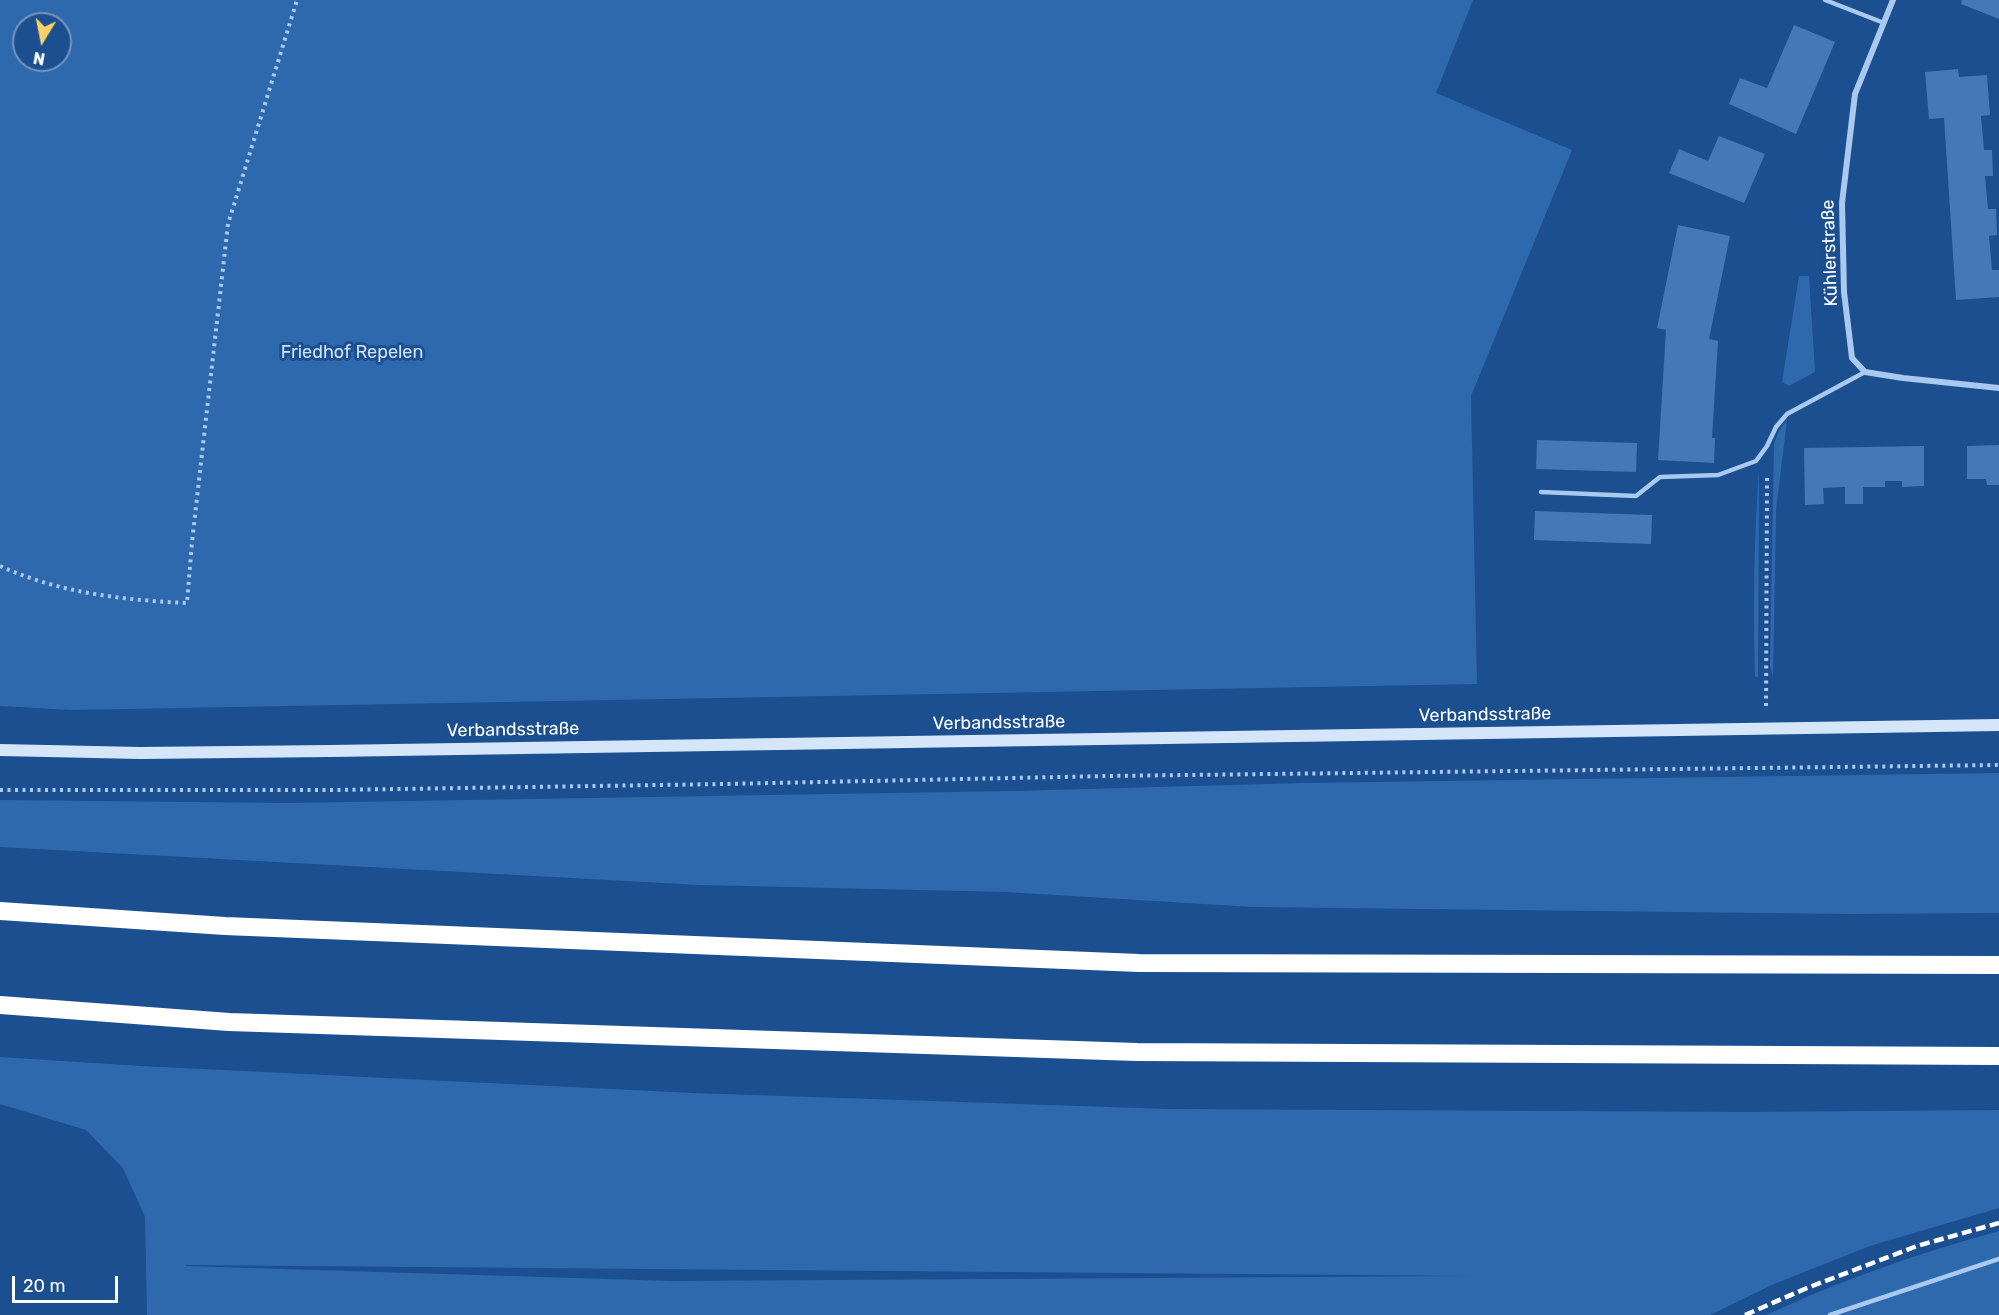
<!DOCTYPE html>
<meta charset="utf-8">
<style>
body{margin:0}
#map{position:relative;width:1999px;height:1315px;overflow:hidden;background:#1b4f8f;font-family:Rubik,sans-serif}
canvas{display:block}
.north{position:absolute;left:12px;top:12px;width:60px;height:60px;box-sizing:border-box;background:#1b4f8f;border:2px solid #7695bc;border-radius:50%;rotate:190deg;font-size:16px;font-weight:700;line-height:24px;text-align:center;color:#fff}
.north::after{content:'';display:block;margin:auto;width:21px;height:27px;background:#ffd166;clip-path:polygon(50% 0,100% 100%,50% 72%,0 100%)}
.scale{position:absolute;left:12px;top:1276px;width:106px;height:27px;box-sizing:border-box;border:3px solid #fff;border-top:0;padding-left:8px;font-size:18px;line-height:21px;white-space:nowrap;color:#fff;-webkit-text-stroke:4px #1b4f8f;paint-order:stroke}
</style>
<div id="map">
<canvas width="1999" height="1315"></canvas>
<div class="north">N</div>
<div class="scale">20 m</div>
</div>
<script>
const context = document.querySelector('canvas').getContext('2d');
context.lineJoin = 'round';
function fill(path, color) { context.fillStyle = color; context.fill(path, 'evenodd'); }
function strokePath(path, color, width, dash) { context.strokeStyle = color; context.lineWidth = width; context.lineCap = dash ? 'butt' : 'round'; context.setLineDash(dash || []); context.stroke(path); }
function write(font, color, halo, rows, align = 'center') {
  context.font = font + ' Rubik,sans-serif'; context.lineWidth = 6; context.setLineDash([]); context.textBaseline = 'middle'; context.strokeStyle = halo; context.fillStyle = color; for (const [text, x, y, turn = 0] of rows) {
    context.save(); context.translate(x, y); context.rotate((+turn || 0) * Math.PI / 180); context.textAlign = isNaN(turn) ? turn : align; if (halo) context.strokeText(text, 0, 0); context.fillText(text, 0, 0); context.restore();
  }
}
fill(new Path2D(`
 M0,0H1473L1436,93L1572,150L1471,396L1477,684L72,710L0,706ZM24,24H60V60H24Z
 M1799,276H1809L1815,372L1789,386L1782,382Z
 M1787,420L1776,510L1773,677L1770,666L1774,443L1779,431Z
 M1759,470L1758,677H1755C1753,608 1754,539 1759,470Z
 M1999,773V913L1849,914L1253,907L1006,892L700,885L0,847V800L287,803L1013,791L1303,783Z
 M0,1057L141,1066L693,1093L1169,1109L1748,1112L1999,1110V1208L1870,1246L1774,1284L1710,1315H147L145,1217L123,1168L86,1130L0,1104ZM185,1266L186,1265L1473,1276L672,1281Z
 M1999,1231V1315H1766C1841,1280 1919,1253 1999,1231Z`), '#2e69ad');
fill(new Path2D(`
 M1962,0H1999V19L1961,4Z
 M1794,25L1835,42L1796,134L1729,104L1740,78L1767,88Z
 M1958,69L1959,77L1987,75L1990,115L1981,116L1984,150H1992L1993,176H1985L1988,209H1996L1997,235L1989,236L1992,270H1999V297L1956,300L1944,118L1929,119L1925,72Z
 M1719,136L1765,154L1744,203L1669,173L1679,149L1708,161Z
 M1678,225L1730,236L1709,339L1718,341L1712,438H1715L1714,463L1658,460L1666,330L1657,328Z
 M1537,440L1637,443L1636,472L1536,469Z
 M1999,445V485H1987L1986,479H1967V446Z
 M1924,446V486L1902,487V481H1885V487H1863V504H1845V487L1823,488L1824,504L1805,505L1804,448Z
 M1535,511L1652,515L1651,544L1534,540Z`), '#4478b7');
strokePath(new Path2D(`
 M0,566C59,593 123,600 187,603L192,542L228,224L297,0
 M1766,706L1767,477
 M0,790H334L724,784L1107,776L1999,765`), '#a9c9ee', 4, [3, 4.5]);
strokePath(new Path2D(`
 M1825,0L1884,23
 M1541,492L1636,496L1660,477L1718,475L1756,461L1767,446L1776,427L1787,414L1865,372
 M1830,1315L1999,1259`), '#a9c9ee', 4.5);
strokePath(new Path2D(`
 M1893,0L1855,94L1842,203L1844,292L1852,358L1865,372L1903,378L1999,388`), '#a9c9ee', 6);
strokePath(new Path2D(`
 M0,750L140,753L330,751L1999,725`), '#d6e6fa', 12);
strokePath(new Path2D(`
 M0,911L225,926L1139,963L1999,965
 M0,1005L229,1022L1137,1052L1999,1056`), '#fff', 18);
strokePath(new Path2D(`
 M1745,1315L1807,1288L1917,1246L1999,1223`), '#fff', 4.5, [10, 4.5]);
write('18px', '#fff', '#1b4f8f', [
 ["Kühlerstraße",1830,253,-92],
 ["Verbandsstraße",1485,715,-1],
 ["Verbandsstraße",999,723,-1],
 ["Verbandsstraße",513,730,-1]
]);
write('18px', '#cfe3fa', '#1b4f8f', [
 ["Friedhof Repelen",352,353]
]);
</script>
